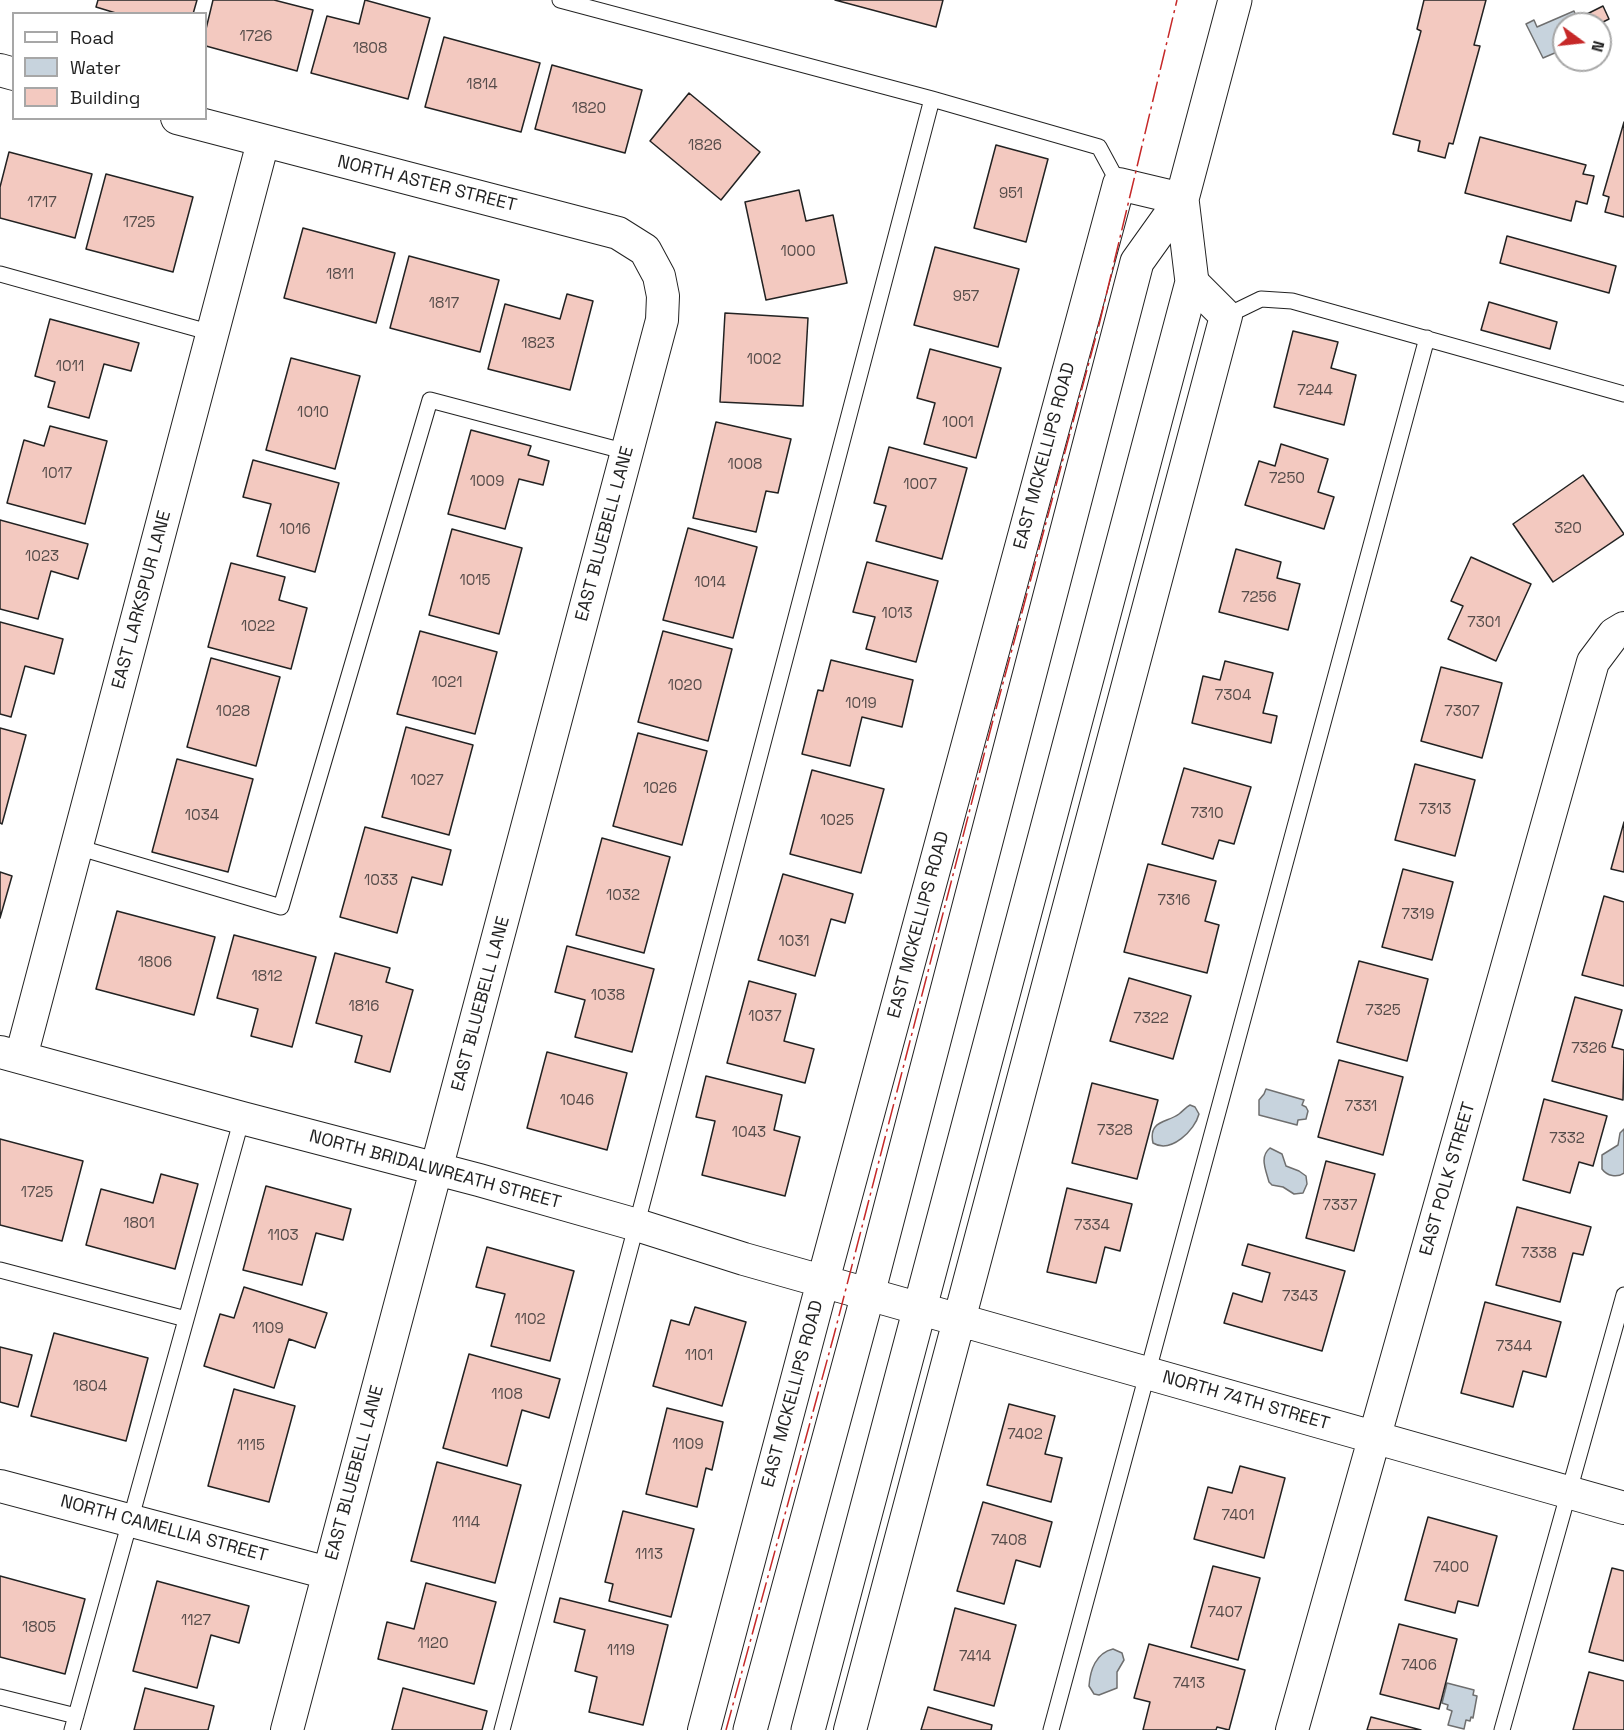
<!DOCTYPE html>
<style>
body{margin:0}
#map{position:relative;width:1624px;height:1730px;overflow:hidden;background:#fff;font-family:"Space Grotesk",sans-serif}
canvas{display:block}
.legend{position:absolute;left:12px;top:12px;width:195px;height:108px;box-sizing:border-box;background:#fff;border:2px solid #a7a7a7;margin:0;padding:8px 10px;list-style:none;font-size:18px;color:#222}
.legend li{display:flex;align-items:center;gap:12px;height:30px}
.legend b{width:30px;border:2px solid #a7a7a7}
.north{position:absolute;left:1552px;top:12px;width:60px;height:60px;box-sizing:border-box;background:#fff;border:2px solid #a7a7a7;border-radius:50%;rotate:105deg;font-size:16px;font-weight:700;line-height:24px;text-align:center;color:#222}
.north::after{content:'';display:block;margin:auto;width:21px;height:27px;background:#c62828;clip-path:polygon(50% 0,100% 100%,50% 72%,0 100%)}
</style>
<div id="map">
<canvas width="1624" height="1730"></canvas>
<ul class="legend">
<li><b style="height:8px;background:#fff"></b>Road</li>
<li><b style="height:16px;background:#c7d3dd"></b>Water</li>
<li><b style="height:16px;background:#f3c9c0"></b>Building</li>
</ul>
<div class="north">N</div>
</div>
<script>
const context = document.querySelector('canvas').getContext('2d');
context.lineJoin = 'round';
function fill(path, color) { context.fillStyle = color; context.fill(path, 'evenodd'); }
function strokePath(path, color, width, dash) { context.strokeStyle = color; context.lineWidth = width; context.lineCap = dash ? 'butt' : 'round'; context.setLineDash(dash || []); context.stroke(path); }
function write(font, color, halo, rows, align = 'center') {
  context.font = font + ' "Space Grotesk",sans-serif'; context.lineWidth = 4.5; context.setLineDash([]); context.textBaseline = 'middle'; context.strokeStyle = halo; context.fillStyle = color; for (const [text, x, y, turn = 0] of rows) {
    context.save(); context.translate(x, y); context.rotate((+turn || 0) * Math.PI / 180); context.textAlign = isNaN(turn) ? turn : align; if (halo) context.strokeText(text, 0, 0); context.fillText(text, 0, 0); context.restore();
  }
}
const water = new Path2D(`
 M1574,11L1579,24H1564V49L1543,58L1526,24L1534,20L1537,27Z
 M1266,1089L1304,1100L1302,1105L1306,1107L1308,1111L1306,1119L1298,1120L1297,1125L1259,1115V1100L1264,1094Z
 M1190,1105L1195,1107L1199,1114C1195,1130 1171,1154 1153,1143C1148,1120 1167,1123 1179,1114C1183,1111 1186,1107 1190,1105Z
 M1624,1129V1173C1617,1178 1607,1176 1602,1169V1155L1618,1145L1620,1133Z
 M1270,1148L1282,1154L1286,1166L1299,1171L1306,1176L1307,1184L1303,1193L1294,1194L1283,1187L1272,1185L1269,1182C1266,1170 1259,1157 1270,1148Z
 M1113,1649L1122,1653L1124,1660L1117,1672V1688L1099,1695L1094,1694L1089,1686C1090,1670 1096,1653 1113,1649Z
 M1447,1683L1474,1690L1473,1695L1477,1696L1473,1718L1471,1717L1470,1721L1466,1720L1464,1729L1448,1725L1452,1711L1447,1709L1448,1705L1442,1703Z`);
fill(water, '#c7d3dd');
strokePath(water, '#6f6f6f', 1.5);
const building = new Path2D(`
 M98,0H197L193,14H119L96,7Z
 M213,0H274L313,10L297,71L206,46V29Z
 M365,0L430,18L408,99L311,73L327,16L359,24Z
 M835,0H943L936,27Z
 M1424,0H1486L1474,45L1480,46L1453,144L1449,143L1445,158L1418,151L1420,141L1393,134L1421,31L1417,29Z
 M1603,6L1609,19L1599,24H1592L1587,14Z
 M444,37L540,63L521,132L425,107Z
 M552,65L642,90L625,153L535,129Z
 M689,93L760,152L721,200L650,141Z
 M1624,122V217L1605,212L1609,197L1603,195Z
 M1480,137L1586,165L1583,174L1594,176L1587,204L1576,201L1571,221L1465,193Z
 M996,145L1048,159L1026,242L974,228Z
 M9,152L92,174L75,238L0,218V187Z
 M106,174L193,197L173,272L86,249Z
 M799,190L806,221L833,215L847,283L766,300L745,202Z
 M303,228L395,253L376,323L284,298Z
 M1507,236L1616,266L1609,293L1500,263Z
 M935,247L1019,269L998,347L914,325Z
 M409,256L499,280L480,352L390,328Z
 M567,294L593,301L570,390L488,369L505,304L560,319Z
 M1489,302L1557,322L1550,349L1481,330Z
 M725,313L808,318L803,406L720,402Z
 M50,319L139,343L131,371L104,364L89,418L48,407L55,382L35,376Z
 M1293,331L1338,342L1331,368L1356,375L1344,425L1274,407Z
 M930,349L1001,368L976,458L924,444L935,403L917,398Z
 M291,358L360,376L335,469L266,450Z
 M716,422L791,439L778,493L766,491L756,532L693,518Z
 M50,426L107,441L85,524L7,503L24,440L44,446Z
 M471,430L531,446L528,455L549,461L543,485L519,479L505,529L448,514Z
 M1281,444L1328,459L1318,492L1334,497L1324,529L1245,505L1259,461L1275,466Z
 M889,447L967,468L942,559L876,541L886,506L874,503Z
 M253,460L339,483L315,572L257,556L271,504L243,497Z
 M1583,475L1624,534L1553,582L1513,524Z
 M0,520L88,544L78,579L51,571L38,619L0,609Z
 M688,528L757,547L733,638L663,620Z
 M452,529L522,548L499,634L429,615Z
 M1236,549L1281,562L1277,578L1300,584L1288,630L1219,612Z
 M1471,557L1531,584L1496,661L1448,639L1463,606L1451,601Z
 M867,562L938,581L916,662L866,649L875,617L853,612Z
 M231,563L285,577L279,600L307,608L291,669L208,647Z
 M0,622L63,639L54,674L25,666L11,717L0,714Z
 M420,631L497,652L475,734L397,714Z
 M663,631L732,649L708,741L638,722Z
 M211,658L280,677L256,766L187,747Z
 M831,660L913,680L902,727L862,717L850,766L802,754L818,690L823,691Z
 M1225,661L1273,673L1263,713L1277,716L1271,743L1192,723L1203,676L1220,680Z
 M1441,667L1502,683L1482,758L1421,741Z
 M406,727L473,745L449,835L382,817Z
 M0,728L26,735L2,824L0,823Z
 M638,733L707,751L682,845L613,826Z
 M177,759L253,779L228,872L152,852Z
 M1415,764L1475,780L1455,856L1395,840Z
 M1184,768L1251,787L1234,844L1219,840L1213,859L1162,844Z
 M812,770L884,789L861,873L790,854Z
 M1624,822V872L1611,869Z
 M365,827L451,850L442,885L412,877L397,933L340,917Z
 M602,838L670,857L644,953L576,935Z
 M1148,864L1216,881L1205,921L1219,925L1207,973L1124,952Z
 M1403,869L1453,882L1432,960L1382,947Z
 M0,872L12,876L0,918Z
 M783,874L853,894L845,923L831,919L815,976L758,960Z
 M1604,896L1624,902V986L1582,975Z
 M117,911L215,937L194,1015L96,989Z
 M234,935L316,957L292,1047L251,1036L258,1009L217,998Z
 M567,946L654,969L632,1052L575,1037L585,1000L555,992Z
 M335,953L390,968L386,982L413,990L390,1072L355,1062L362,1036L316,1023Z
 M1359,961L1428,979L1407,1061L1337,1042Z
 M1129,978L1191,996L1173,1059L1110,1041Z
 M749,981L796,994L784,1041L814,1049L805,1083L727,1063Z
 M1575,997L1622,1010L1612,1047L1624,1050L1623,1100L1552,1081Z
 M547,1052L627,1073L607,1150L527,1128Z
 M1339,1060L1403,1077L1383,1155L1318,1137Z
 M706,1076L782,1095L774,1130L800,1137L785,1196L702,1175L715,1121L696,1117Z
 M1092,1083L1158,1100L1137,1179L1072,1163Z
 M1544,1099L1607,1116L1593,1166L1579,1162L1570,1193L1523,1180Z
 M0,1139L83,1161L62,1241L0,1225Z
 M1326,1161L1375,1174L1354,1251L1306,1238Z
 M161,1174L198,1184L175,1269L86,1245L101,1189L153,1203Z
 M266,1186L351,1209L343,1240L316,1233L302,1285L243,1270Z
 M1067,1188L1132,1204L1120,1251L1105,1247L1096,1283L1047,1272Z
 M1517,1207L1591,1227L1583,1255L1573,1253L1560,1302L1496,1285Z
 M1248,1244L1345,1271L1322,1351L1224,1323L1233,1293L1262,1302L1270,1273L1242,1265Z
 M487,1247L574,1271L550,1361L491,1346L505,1294L476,1287Z
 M244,1287L327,1313L315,1348L289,1339L274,1388L204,1366L220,1314L234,1318Z
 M1485,1302L1561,1322L1546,1377L1523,1371L1513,1407L1461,1393Z
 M695,1307L746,1322L722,1406L653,1386L671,1320L689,1325Z
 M54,1333L148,1358L126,1441L31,1416Z
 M0,1347L32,1355L18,1407L0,1402Z
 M469,1354L560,1379L549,1418L522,1410L507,1466L443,1448Z
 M234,1389L295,1406L269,1502L208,1486Z
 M1009,1404L1055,1416L1045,1454L1062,1458L1051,1502L987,1485Z
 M667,1408L723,1422L712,1470L706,1468L697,1507L646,1494Z
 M437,1462L521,1485L495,1583L411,1561Z
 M1240,1466L1285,1478L1264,1558L1194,1539L1208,1487L1232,1493Z
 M983,1502L1052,1522L1040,1567L1016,1560L1004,1604L957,1591Z
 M623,1511L694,1529L671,1617L609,1601L613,1584L605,1582Z
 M1428,1517L1497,1536L1478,1606L1458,1601L1455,1613L1405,1600Z
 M1213,1566L1260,1578L1238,1660L1191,1647Z
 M1612,1568L1624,1571V1661L1589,1652Z
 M0,1576L85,1599L65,1674L0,1657Z
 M157,1581L249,1606L239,1643L211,1635L197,1688L133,1671Z
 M426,1583L496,1602L474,1684L378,1659L387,1622L414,1629Z
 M560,1598L668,1625L643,1725L589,1712L597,1677L575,1671L585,1630L554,1622Z
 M955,1608L1016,1625L994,1706L934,1690Z
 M1399,1624L1457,1639L1439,1709L1380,1694Z
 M1149,1644L1245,1670L1229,1730L1217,1727L1216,1730H1143L1150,1702L1134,1698Z
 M1589,1672L1624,1681V1730H1573Z
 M145,1688L214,1706L208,1730H134Z
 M403,1688L487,1711L482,1730H392Z
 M928,1707L992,1725L991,1730H921Z
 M1371,1717L1421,1730H1367Z`);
fill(building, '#f3c9c0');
strokePath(building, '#222', 1.5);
const service = new Path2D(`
 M560,0L932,99L1099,147L1119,184
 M0,274L212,333
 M1226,316L1261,299L1292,301L1624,394
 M77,847L281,907L430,400L627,452
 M0,1270L186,1319
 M0,1697L76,1716
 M72,1730L242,1118
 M502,1730L646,1189L932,99
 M1051,1730L1427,338
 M1502,1730L1624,1295`);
const minor = new Path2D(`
 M0,70L14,74
 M177,118L618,233L645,250L659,276L663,296L662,320L287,1730
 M0,1052L242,1118L479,1180L637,1225L744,1259L1624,1508
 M21,1057L263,142
 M0,1486L328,1573
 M704,1730L823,1281L1119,184L1182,199
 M850,1730L1226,316L1192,282
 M1292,1730L1593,662L1614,634L1624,628`);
const primary = new Path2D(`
 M750,1730L868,1294L1137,262L1182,199L1235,0
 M808,1730L1192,282L1182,199`);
strokePath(service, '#222', 17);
strokePath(minor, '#222', 34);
strokePath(primary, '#222', 35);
strokePath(service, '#fff', 15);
strokePath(minor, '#fff', 32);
strokePath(primary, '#fff', 33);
strokePath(new Path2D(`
 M726,1730L834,1335L992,724L1099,325L1177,0`), '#c62828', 1.5, [21, 4.5, 3, 4.5]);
write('15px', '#564c4a', null, [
 ["1726",256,37],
 ["1808",370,49],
 ["1814",482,85],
 ["1820",589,109],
 ["1826",705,146],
 ["951",1011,194],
 ["1717",42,203],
 ["1725",139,223],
 ["1000",798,252],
 ["1811",340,275],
 ["957",966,297],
 ["1817",444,304],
 ["1823",538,344],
 ["1002",764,360],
 ["1011",70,367],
 ["7244",1315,391],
 ["1010",313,413],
 ["1001",958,423],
 ["1008",745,465],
 ["1017",57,474],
 ["7250",1287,479],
 ["1009",487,482],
 ["1007",920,485],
 ["320",1568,529],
 ["1016",295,530],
 ["1023",42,557],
 ["1015",475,581],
 ["1014",710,583],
 ["7256",1259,598],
 ["1013",897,614],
 ["7301",1484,623],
 ["1022",258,627],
 ["1021",447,683],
 ["1020",685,686],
 ["7304",1233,696],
 ["1019",861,704],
 ["1028",233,712],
 ["7307",1462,712],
 ["1027",427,781],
 ["1026",660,789],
 ["7313",1435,810],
 ["7310",1207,814],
 ["1034",202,816],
 ["1025",837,821],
 ["1033",381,881],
 ["1032",623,896],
 ["7316",1174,901],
 ["7319",1418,915],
 ["1031",794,942],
 ["1806",155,963],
 ["1812",267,977],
 ["1038",608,996],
 ["1816",364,1007],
 ["7325",1383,1011],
 ["1037",765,1017],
 ["7322",1151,1019],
 ["7326",1589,1049],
 ["1046",577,1101],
 ["7331",1361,1107],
 ["7328",1115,1131],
 ["1043",749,1133],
 ["7332",1567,1139],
 ["1725",37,1193],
 ["7337",1340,1206],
 ["1801",139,1224],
 ["7334",1092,1226],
 ["1103",283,1236],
 ["7338",1539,1254],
 ["7343",1300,1297],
 ["1102",530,1320],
 ["1109",268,1329],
 ["7344",1514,1347],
 ["1101",699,1356],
 ["1804",90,1387],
 ["1108",507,1395],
 ["7402",1025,1435],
 ["1109",688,1445],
 ["1115",251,1446],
 ["7401",1238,1516],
 ["1114",466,1523],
 ["7408",1009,1541],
 ["1113",649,1555],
 ["7400",1451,1568],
 ["7407",1225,1613],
 ["1127",196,1621],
 ["1805",39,1628],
 ["1120",433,1644],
 ["1119",621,1651],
 ["7414",975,1657],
 ["7406",1419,1666],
 ["7413",1189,1684]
]);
write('18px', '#222', '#fff', [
 ["NORTH ASTER STREET",427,184,14],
 ["EAST MCKELLIPS ROAD",1045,456,-75],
 ["EAST BLUEBELL LANE",605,534,-75],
 ["EAST LARKSPUR LANE",142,600,-75],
 ["EAST MCKELLIPS ROAD",919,925,-75],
 ["EAST BLUEBELL LANE",481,1004,-75],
 ["NORTH BRIDALWREATH STREET",435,1170,15],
 ["EAST POLK STREET",1448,1179,-74],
 ["EAST MCKELLIPS ROAD",793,1394,-75],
 ["NORTH 74TH STREET",1246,1401,16],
 ["EAST BLUEBELL LANE",355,1473,-75],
 ["NORTH CAMELLIA STREET",164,1529,15]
]);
</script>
